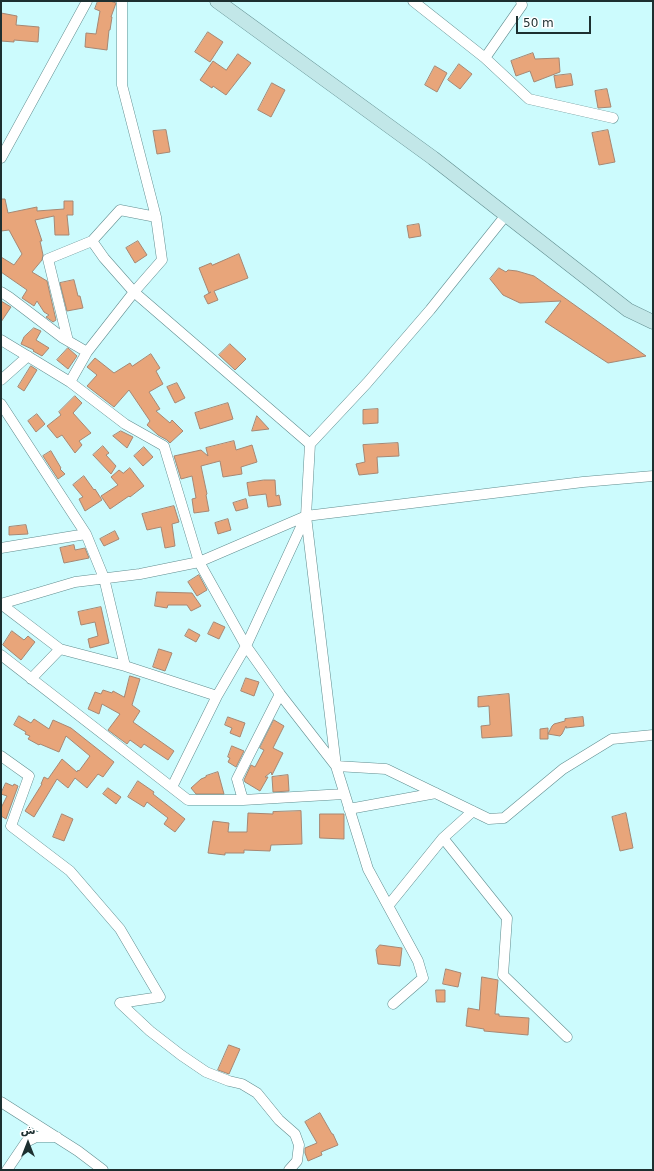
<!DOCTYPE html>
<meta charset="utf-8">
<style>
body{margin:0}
#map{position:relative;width:654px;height:1171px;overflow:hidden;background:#ccfbfd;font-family:"DejaVu Sans",Vazirmatn,sans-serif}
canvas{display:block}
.frame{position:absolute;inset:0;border:2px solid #1d2f30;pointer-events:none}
.north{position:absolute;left:8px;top:1123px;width:40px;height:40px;-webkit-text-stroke:3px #fff;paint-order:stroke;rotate:0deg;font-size:11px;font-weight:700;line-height:16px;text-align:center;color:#1d2f30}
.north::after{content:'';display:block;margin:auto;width:14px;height:18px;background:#1d2f30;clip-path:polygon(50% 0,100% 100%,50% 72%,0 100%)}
.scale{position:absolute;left:516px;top:16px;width:75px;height:18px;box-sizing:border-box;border:2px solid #1d2f30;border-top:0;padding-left:5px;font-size:12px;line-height:14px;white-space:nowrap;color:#1d2f30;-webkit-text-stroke:3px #fff;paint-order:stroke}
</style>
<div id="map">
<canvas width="654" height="1171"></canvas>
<div class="frame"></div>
<div class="north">ش</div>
<div class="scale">50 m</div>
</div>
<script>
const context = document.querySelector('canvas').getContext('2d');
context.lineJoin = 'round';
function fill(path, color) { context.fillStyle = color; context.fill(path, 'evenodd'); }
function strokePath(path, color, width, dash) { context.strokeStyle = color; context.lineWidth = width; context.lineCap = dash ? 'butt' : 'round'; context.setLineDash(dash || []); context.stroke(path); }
const building = new Path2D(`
 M98,1H110L116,3L111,17H112L110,30H109L107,50L85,47L86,33L96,34L100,11L95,9Z
 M1,13L17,16L16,25L39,27L38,42L14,40V42L1,41Z
 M208,32L223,42L210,62L195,52Z
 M533,53L535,59L559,58L560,72L534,82L530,71L516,76L511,61Z
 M238,54L251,63L226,95L213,86L212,88L200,80L213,61L226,70Z
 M459,64L472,74L460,89L448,80Z
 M435,66L447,73L437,92L425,85Z
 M571,74L573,85L556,88L554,76Z
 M272,83L285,90L271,117L258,110Z
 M607,89L611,107L598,108L595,91Z
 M166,130L170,152L157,154L153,131Z
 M608,130L615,162L599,165L592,133Z
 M1,199H5L8,213L37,207V211L64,209V201H73V215H67L69,235H55L54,216L35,220L42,241H40L43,255L42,260L32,272L47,281L56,320L53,322L46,317L49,315L44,312L37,301L34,306L22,298L27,290L1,272V257L14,265L22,254L9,230L1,231Z
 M419,224L421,236L409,238L407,226Z
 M138,241L147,255L135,263L126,248Z
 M239,254L248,278L214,291L218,300L208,304L204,296L211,292L209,293L199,268L211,263L212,265Z
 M499,268L506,272L508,270L517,271L534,276L646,356L608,363L545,322L561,301L520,303L503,295L490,279Z
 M74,280L78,296H80L83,308L67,311L60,283Z
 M1,301L11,307L1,322Z
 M34,328L41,331L36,340L49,348L42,356L33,351L34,350L21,344L24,337Z
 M230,344L246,359L235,370L219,355Z
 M68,348L77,356L68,369L57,360Z
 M151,354L160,368L156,371L163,384L149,392L160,409L156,411L170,423L172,420L183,431L170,443L167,440L158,435L147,425L150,421L129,390L114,407L87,386L97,375L87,367L95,358L114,373L130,363L132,366Z
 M31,366L37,370L24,391L18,387Z
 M177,383L185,398L175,403L167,387Z
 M75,396L82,403L73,413L91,433L79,441L82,445L75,453L62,435L57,438L47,426L61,415L59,412Z
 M228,403L233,419L200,429L195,413Z
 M378,409V423L363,424V410Z
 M37,414L45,424L36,432L28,421Z
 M257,416L269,429L252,431Z
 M121,431L133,437L127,448L113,436Z
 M234,441L236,450L252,445L257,462L241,467L242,474L223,477L220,461L201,466L207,494L206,495L209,511L194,513L192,499L196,498L192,476L181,479L174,456L201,450L208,456L206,448Z
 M398,443L399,456L377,457L378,473L359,475L356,464L365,462L363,445Z
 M103,446L109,453L106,455L116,466L111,474L93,455Z
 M144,447L153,457L143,466L134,456Z
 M51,451L61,468L60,469L65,474L58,479L43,456Z
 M130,468L144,486L130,497L129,496L110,509L101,496L118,485L111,477L119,470L123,473Z
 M84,476L94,490L95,489L102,500L85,511L79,499L83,497L73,485Z
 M264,480H275L276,496L279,495L281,505L268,507L266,494L249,496L247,483Z
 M246,499L248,508L236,511L233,503Z
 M174,506L179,522L172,524L175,546L165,548L161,527L147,530L142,514Z
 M228,519L231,530L218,534L215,523Z
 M26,525L28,534L9,535V527Z
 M115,531L119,539L104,546L100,539Z
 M74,545L75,550L85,548L89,558L64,563L60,548Z
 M199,575L207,590L197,596L188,582Z
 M157,592L192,593L201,606L191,611L187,605H168L167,608L155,606Z
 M101,607L109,643L90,648L88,639L98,636L95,622L81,625L78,612Z
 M214,622L225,627L219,639L208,634Z
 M189,629L200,635L196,642L185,636Z
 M12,631L24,640L28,636L35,642L21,660L3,645Z
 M159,649L172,653L165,671L153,667Z
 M130,676L140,679L132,705L140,711L133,722L174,751L168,760L144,744L141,748L130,740L127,744L108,730L120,714L102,704L99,714L88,709L95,692L101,694L103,690L112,693L113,691L124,697Z
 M246,678L259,682L254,696L241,691Z
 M509,694L512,736L482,738L481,726L490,725L489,706L478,707V697Z
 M19,716L31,723L34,719L49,729L53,720L71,728L114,762L103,777L98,774L87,788L75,778L68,788L57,779L34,817L25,811L42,784H41L44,777L48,779L62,759L77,772L78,770L79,771L90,756L66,736L59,752L40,744L39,745L28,739L30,736L25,734L26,732L14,725Z
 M228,717L245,723L240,737L230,733L232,728L225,725Z
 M583,717L584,726L566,728V726L562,734L560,736L548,734V739H540V729L548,728V734L552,726L554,724L565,721V719Z
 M274,720L284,726L273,748L283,753L272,775L271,772L265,777H268L260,791L245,782L244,780L251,765L255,767L264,750L260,748Z
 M232,746L244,751L236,767L228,762L230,758L228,757Z
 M218,772L224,794H196L191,788L201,779L206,777V776Z
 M288,775L289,791L273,792L272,777Z
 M138,781L154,792L153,794L185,819L175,832L164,824L168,818L147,802L144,807L128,797Z
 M6,783L13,786L14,784L18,786L6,819L1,816V808L7,796L1,794Z
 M108,788L121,797L116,804L103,794Z
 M301,811L302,844L271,845L270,851L244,850V853H225V855L208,853L213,821L229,823L228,832H247L248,813L273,814V812Z
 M626,813L633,848L620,851L612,817Z
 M62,814L73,819L64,841L53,837Z
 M320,814H344V839L320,838Z
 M380,945L402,948L400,966L378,964L376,950Z
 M446,969L461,973L458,987L443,984Z
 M482,977L498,980L495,1014H499V1016L529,1018L528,1035L484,1031V1029L466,1026L468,1008L479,1010Z
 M436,990H445V1002H437Z
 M229,1045L240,1049L229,1074L218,1070Z
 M320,1113L332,1134H333L338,1145L321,1152L322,1155L308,1161L305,1153V1148L317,1143L305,1122Z`);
fill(building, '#e8a57a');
strokePath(building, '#a68773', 1);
const street = new Path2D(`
 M413,1L485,58
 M521,1L522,5L485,58L529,99L613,118
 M1,158L87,1
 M156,217L120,210L92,241L104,258L134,292L310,444L367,383L430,310L506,215
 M1,292L9,297L63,338L87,352
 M1,340L70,382L125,424L164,446L199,562L246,646L280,694L336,766L368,869L418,961L423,978L393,1004
 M68,341L48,259L92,241
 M1,380L28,356
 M70,382L87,352L134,292L162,260L156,217L122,85V1
 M1,404L86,534L104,578L125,666
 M310,444L306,516L336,766L386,769L489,819L504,818L563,769L612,739L653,735
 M1,548L86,534
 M1,604L75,582L140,574L199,562L306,516L583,482L653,476
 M1,604L60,649L125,666L217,696
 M1,655L188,800H243L344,794
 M31,679L60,649
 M1,756L29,776L11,826L70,871L120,929L160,997L120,1003L150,1031L181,1055L206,1072L229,1081L242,1084L257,1093L279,1120L295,1134L299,1145L297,1161L289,1170
 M172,787L217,696L246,646L306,516
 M243,800L237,779L280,694
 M349,809L436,793
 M473,811L443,838L507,918L503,975L567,1037
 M388,906L443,838
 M1,1102L78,1151L103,1170
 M7,1170L26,1142L36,1137H57`);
const secondary = new Path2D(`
 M217,1L433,158L628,310L653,322`);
strokePath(street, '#618d8f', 11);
strokePath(secondary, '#618d8f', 15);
strokePath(street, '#fff', 10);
strokePath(secondary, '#c2e7e8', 14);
</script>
